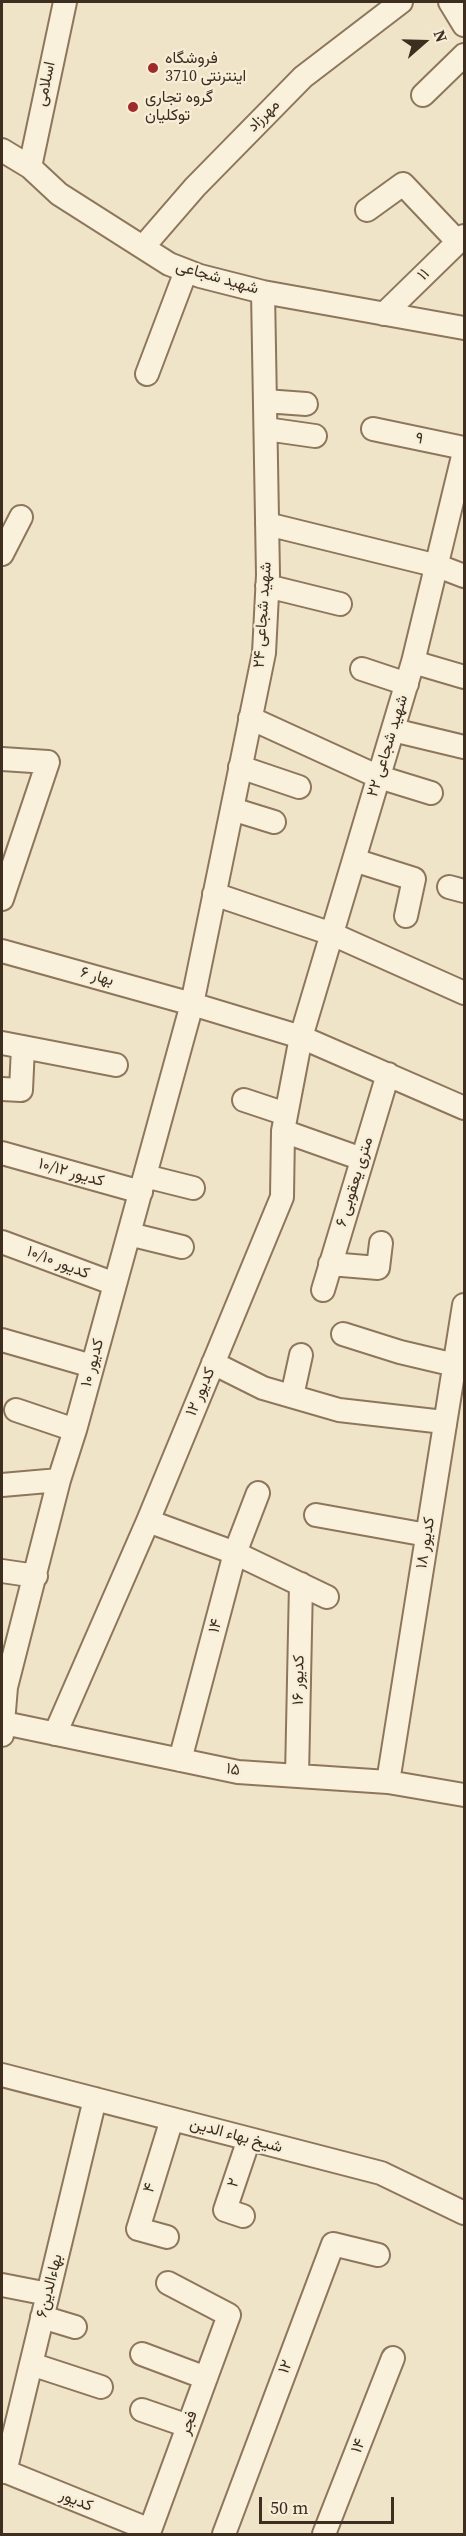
<!DOCTYPE html>
<meta charset="utf-8">
<style>
body{margin:0}
#map{position:relative;width:466px;height:2536px;overflow:hidden;background:#f0e4c8;font-family:"Source Serif 4",serif}
canvas{display:block}
.frame{position:absolute;inset:0;border:3px solid #3d2e20;pointer-events:none}
.north{position:absolute;left:394px;top:12px;width:60px;height:60px;-webkit-text-stroke:4px #f7eed8;paint-order:stroke;rotate:70deg;font-size:16px;font-weight:700;line-height:24px;text-align:center;color:#3d2e20}
.north::after{content:'';display:block;margin:auto;width:21px;height:27px;background:#3d2e20;clip-path:polygon(50% 0,100% 100%,50% 72%,0 100%)}
.scale{position:absolute;left:259px;top:2497px;width:135px;height:27px;box-sizing:border-box;border:3px solid #3d2e20;border-top:0;padding-left:8px;font-size:18px;line-height:21px;white-space:nowrap;color:#3d2e20;-webkit-text-stroke:4px #f7eed8;paint-order:stroke}
</style>
<div id="map">
<canvas width="466" height="2536"></canvas>
<div class="frame"></div>
<div class="north">N</div>
<div class="scale">50 m</div>
</div>
<script>
const context = document.querySelector('canvas').getContext('2d');
context.lineJoin = 'round';
function strokePath(path, color, width, dash) { context.strokeStyle = color; context.lineWidth = width; context.lineCap = dash ? 'butt' : 'round'; context.setLineDash(dash || []); context.stroke(path); }
function write(font, color, halo, rows, align = 'center') {
  context.font = font + ' "Source Serif 4",Vazirmatn,serif'; context.lineWidth = 4.5; context.setLineDash([]); context.textBaseline = 'middle'; context.strokeStyle = halo; context.fillStyle = color; for (const [text, x, y, turn = 0] of rows) {
    context.save(); context.translate(x, y); context.rotate((+turn || 0) * Math.PI / 180); context.textAlign = isNaN(turn) ? turn : align; if (halo) context.strokeText(text, 0, 0); context.fillText(text, 0, 0); context.restore();
  }
}
const minor = new Path2D(`
 M450,2L464,25
 M423,95L464,55
 M2,150L30,167L59,194L169,264L200,276L263,292L464,328
 M30,167L65,2
 M367,210L403,184L458,242
 M143,247L195,187L303,77L401,2
 M384,314L464,236
 M147,374L186,271
 M265,401L306,404
 M266,429L315,436
 M373,429L464,448
 M267,524L438,566L464,576
 M2,554L21,517
 M267,586L340,604
 M413,662L464,677
 M362,669L407,684
 M250,718L379,777L431,793
 M393,730L464,747
 M2,759L48,762L2,899
 M240,767L299,787
 M232,809L274,822
 M354,860L414,879L406,916
 M449,887L464,891
 M214,894L332,934L464,993
 M2,951L192,1004L301,1037L464,1108
 M2,1043L116,1065
 M2,1089L21,1090L23,1047
 M244,1100L286,1114
 M283,1131L362,1159
 M2,1153L141,1192
 M145,1176L193,1188
 M129,1234L182,1247
 M2,1242L115,1284
 M330,1264L378,1268L381,1243
 M323,1290L388,1074
 M343,1334L400,1352L455,1365
 M2,1340L92,1366
 M213,1363L263,1388L339,1410L435,1421L445,1425
 M292,1396L301,1355
 M16,1410L75,1430
 M2,1485L59,1480
 M316,1515L427,1535
 M148,1521L235,1553L327,1597
 M2,1571L36,1576
 M4,1723L238,1772L388,1782L464,1795
 M55,1734L148,1521L282,1197L283,1131L301,1037L413,662L464,452
 M2,1735L6,1687L59,1480L75,1430L192,1004L264,653L268,575L263,292
 M180,1760L235,1553L258,1493
 M297,1776L301,1584
 M388,1782L464,1305
 M2,2075L381,2173L464,2213
 M243,2216L225,2210L249,2139
 M167,2237L138,2229L172,2119
 M2,2285L48,2294
 M42,2317L75,2327
 M142,2354L206,2378
 M31,2364L101,2387
 M142,2410L188,2426
 M2,2470L150,2530L229,2315L168,2283
 M5,2472L95,2099
 M224,2534L333,2244L378,2255
 M324,2534L393,2358`);
strokePath(minor, '#8d765c', 26);
strokePath(minor, '#faf1dc', 22);
for (const [x, y, r, color] of [
 [153,68,6,"#9e2a2b"],
 [133,107,6,"#9e2a2b"]
]) { const dot = new Path2D(); dot.arc(x, y, r, 0, 2 * Math.PI); context.fillStyle = color; context.fill(dot); strokePath(dot, '#f7eed8', 2); }
write('16px', '#3d2e20', '#f7eed8', [
 ["فروشگاه",165,59],
 ["اینترنتی 3710",165,77],
 ["گروه تجاری",145,98],
 ["توکلیان",145,116]
], 'left');
write('16px', '#3d2e20', '#f7eed8', [
 ["اسلامی",46,84,-78],
 ["مهرزاد",264,116,-45],
 ["۱۱",424,275,-44],
 ["شهید شجاعی",217,278,16],
 ["۹",419,439,12],
 ["شهید شجاعی ۲۴",263,615,-86],
 ["شهید شجاعی ۲۲",388,746,-73],
 ["بهار ۶",97,977,16],
 ["کدیور ۱۰/۱۲",71,1173,16],
 ["۶ متری یعقوبی",355,1182,-73],
 ["کدیور ۱۰/۱۰",58,1263,21],
 ["کدیور ۱۰",93,1363,-75],
 ["کدیور ۱۲",201,1392,-67],
 ["کدیور ۱۸",426,1543,-81],
 ["۱۴",216,1626,-75],
 ["کدیور ۱۶",299,1680,-89],
 ["۱۵",233,1770,9],
 ["شیخ بهاء الدین",236,2136,15],
 ["۲",234,2183,-71],
 ["۴",150,2188,-72],
 ["۶بهاءالدين",50,2286,-76],
 ["۱۲",286,2367,-69],
 ["فجر",189,2423,-70],
 ["۱۴",359,2446,-69],
 ["کدیور",76,2501,22]
]);
</script>
